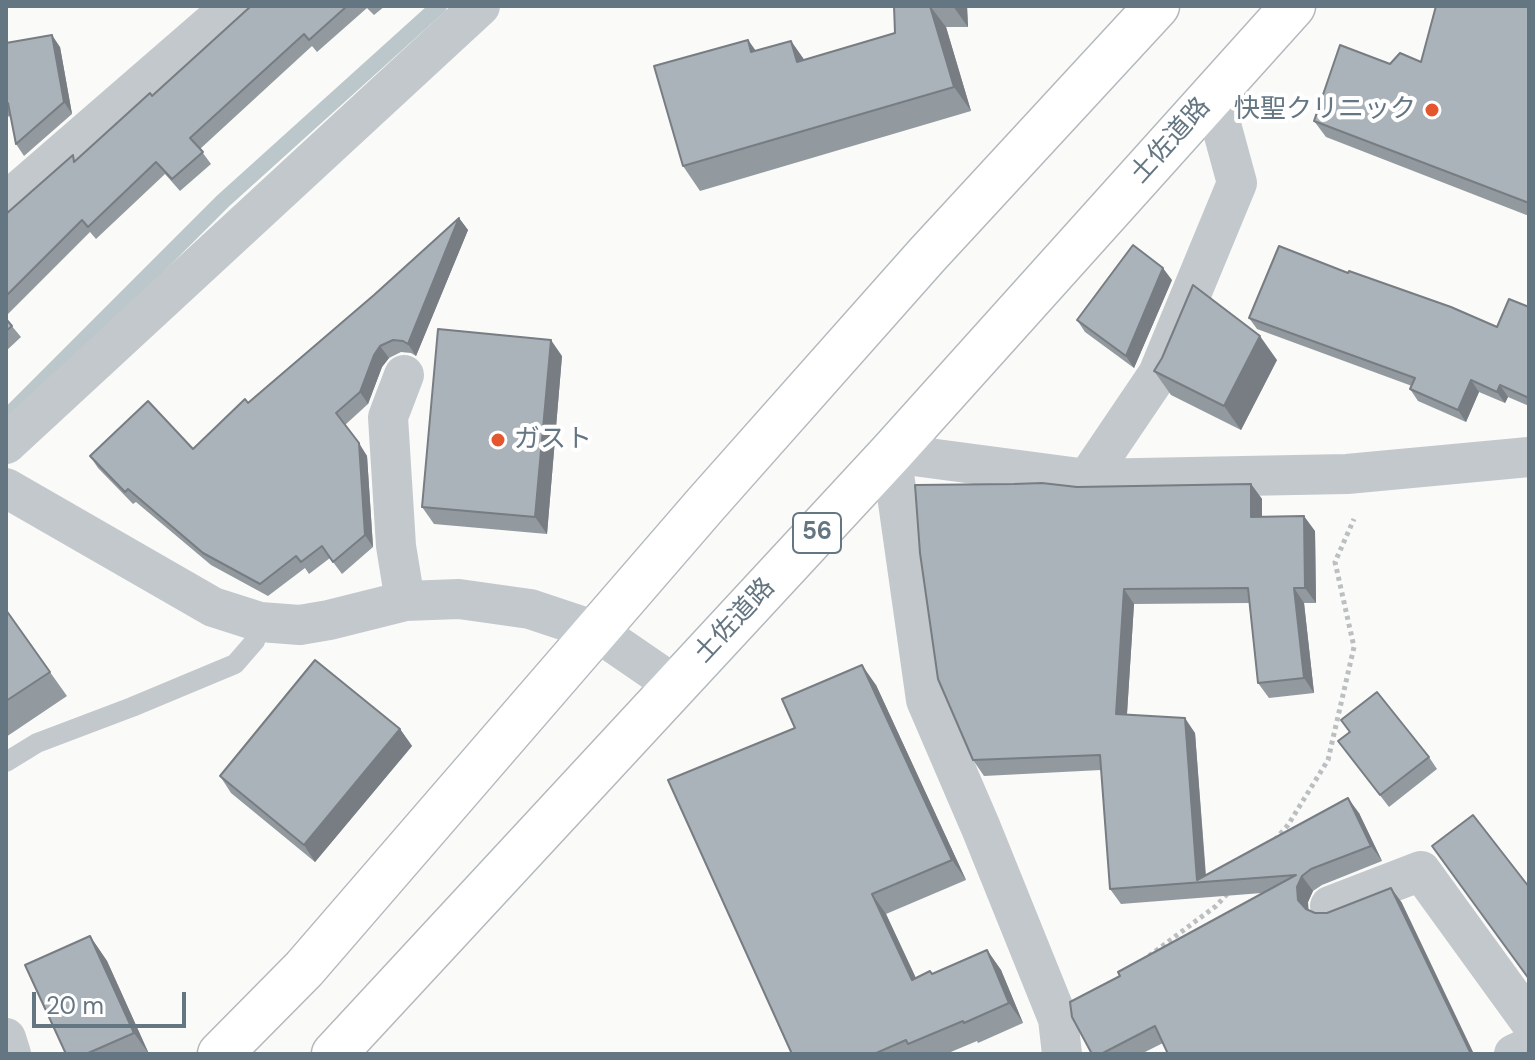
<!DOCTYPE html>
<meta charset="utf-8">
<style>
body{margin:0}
#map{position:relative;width:1535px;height:1060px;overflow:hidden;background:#fafaf8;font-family:"DM Sans",sans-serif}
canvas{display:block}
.frame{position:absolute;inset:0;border:8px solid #657683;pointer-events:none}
.scale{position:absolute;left:32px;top:992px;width:154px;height:36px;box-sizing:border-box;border:4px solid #657683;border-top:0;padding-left:10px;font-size:24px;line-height:28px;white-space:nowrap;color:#657683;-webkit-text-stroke:6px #fff;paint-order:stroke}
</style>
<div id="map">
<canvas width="1535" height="1060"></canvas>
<div class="frame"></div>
<div class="scale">20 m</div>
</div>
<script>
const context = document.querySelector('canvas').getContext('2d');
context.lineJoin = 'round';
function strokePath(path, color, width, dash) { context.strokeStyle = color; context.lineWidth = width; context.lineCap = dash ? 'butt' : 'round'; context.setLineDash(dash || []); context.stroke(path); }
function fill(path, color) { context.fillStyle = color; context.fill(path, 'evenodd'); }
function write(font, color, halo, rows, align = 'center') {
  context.font = font + ' "DM Sans","Noto Sans JP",sans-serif'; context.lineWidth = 8; context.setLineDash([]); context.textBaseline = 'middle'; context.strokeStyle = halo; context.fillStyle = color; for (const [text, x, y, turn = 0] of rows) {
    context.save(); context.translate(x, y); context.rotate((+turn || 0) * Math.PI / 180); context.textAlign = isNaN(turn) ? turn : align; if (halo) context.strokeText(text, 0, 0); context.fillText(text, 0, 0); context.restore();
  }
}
strokePath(new Path2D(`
 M7,417L223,201L439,6`), '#bbc7cb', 16);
const highway = new Path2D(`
 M220,1054L304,969L706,504L927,255L1157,6
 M334,1054L891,453L1293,6`);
strokePath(highway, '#b4b9bd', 47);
strokePath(new Path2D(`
 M1275,840L1288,825L1328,760L1354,647L1335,562L1354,519
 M1149,956L1216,906L1229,892`), '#bbbfc2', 5, [4, 4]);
strokePath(new Path2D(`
 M6,762L37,743L132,707L235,664L255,641L260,622`), '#c3c8cc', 20);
strokePath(new Path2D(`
 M6,202L232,6
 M404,375L388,417L396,546L405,601
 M6,444L480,6
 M1087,479L1158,374L1237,183L1213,95
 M6,488L213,607L260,622L300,625L329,620L405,601L459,599L530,609L596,631L676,686
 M1330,906L1421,871L1529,1020
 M6,1038L11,1054
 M1062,1054L1058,1019L981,828L926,700L891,453L1087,479L1347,474L1529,457
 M1514,1054L1529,1047`), '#c3c8cc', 40);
strokePath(highway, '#fff', 44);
fill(new Path2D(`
 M251,6H385L374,15L367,8L317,52L312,46L200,149L211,164L180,191L165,174L96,239L90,232L6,316V214L77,160L152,96Z
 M894,6H967L968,27H946L971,111L700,191L683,166L748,40L756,51L791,41L804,60L895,33Z
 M1529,6V216L1326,137L1314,121L1390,64L1421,62Z
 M6,43L60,47L72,114L24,156L16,144L11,116L6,117Z
 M459,218L468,230L416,356L411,353L401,352L389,358L382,367L368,404L345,425L367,456L373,547L342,574L330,558L309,574L305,568L268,596L211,565L136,502L133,504L98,468L90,456L193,449L374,295Z
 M1348,273L1497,327L1529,307V406L1508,397L1505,403L1479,392L1466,422L1418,401L1410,389L1412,386L1257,329L1249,318Z
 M1172,280L1134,368L1085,332L1077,320Z
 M6,319L21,337L6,351Z
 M562,356L547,534L434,524L422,507Z
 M1277,360L1241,430L1171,395L1154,371Z
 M1251,484L1262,499V516L1315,531L1316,603H1304L1314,693L1269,698L1258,683L1249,603L1134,604L1127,714L1195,733L1206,875L1359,813L1382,861L1322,885L1313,891L1308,902V910L1315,913H1327L1391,888L1402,903L1163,1043L1141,1054H1092L1120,976L1262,893L1121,904L1110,889L1101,770L984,776L973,760L1077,487Z
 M6,610L67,696L6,737Z
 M876,685L966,880L886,914L916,978L932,974L987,950L1001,970L1023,1023L978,1043L977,1041L946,1054H792L795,728Z
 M1341,720L1429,757L1437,769L1389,807L1338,741L1349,732Z
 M400,729L412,746L315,862L231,793L220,776Z
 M90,936L107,961L149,1054H66Z`), '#929a9f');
fill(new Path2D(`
 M930,6L946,27L971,111L954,87Z
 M953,6H967L968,27Z
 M52,35L60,47L72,114L64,102Z
 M748,40L765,64L751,52Z
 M791,41L808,65L797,62Z
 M459,218L468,230L416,356L408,344Z
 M1163,268L1172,280L1134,368L1126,356Z
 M1260,336L1277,360L1241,430L1224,406Z
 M551,340L562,356L547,534L535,517Z
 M380,346L389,358L382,367L368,404L360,392L374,355Z
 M1471,380L1479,392L1466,422L1458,410Z
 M1500,385L1508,397L1505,403L1497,392Z
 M359,443L367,456L373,547L365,535Z
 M1251,484L1262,499V532L1251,517Z
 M1304,516L1315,531L1316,603L1305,588Z
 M1294,588L1304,603L1314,693L1304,678Z
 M1124,589L1134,604L1126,729L1116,714Z
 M862,665L876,685L966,880L952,860Z
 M1185,718L1195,733L1206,882L1197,880Z
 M400,729L412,746L315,862L304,845Z
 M1348,798L1359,813L1382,861L1371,846Z
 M1302,876L1313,891L1308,902L1309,915L1298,900L1297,887Z
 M1391,888L1402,903L1474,1054H1471Z
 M872,894L886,914L926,1000L912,980Z
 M90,936L107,961L149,1054L134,1033Z
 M987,950L1001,970L1023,1023L1009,1003Z`), '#777d82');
const building = new Path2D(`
 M251,6H347L309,40L304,34L190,138L203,152L172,179L156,162L88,227L82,220L6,296V214L73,155L74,162L150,93L152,96Z
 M894,6H930L954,87L683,166L654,66L748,40L751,52L791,41L797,62L895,33Z
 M1436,6H1529V203L1314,121L1340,45L1390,64L1400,53L1421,62Z
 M52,35L64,102L16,144L8,103L6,104V43Z
 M459,218L408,344L403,341L393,340L380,346L374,355L360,392L336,413L359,443L365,535L333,562L322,546L301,562L296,556L260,584L203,553L128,489L125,492L90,456L148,401L193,449L245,399L248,403L374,295Z
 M1133,245L1163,268L1126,356L1077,320Z
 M1279,246L1348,273L1349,271L1451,307L1497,327L1509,299L1529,307V398L1500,385L1497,392L1471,380L1458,410L1410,389L1415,378L1249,318Z
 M1193,285L1260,336L1224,406L1154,371L1162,358Z
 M6,319L12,326L6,331Z
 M438,329L551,340L535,517L422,507Z
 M1042,483L1077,487L1251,484V517L1304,516L1305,588H1294L1304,678L1258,683L1248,588L1124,589L1116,714L1185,718L1197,880L1348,798L1371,846L1311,869L1302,876L1297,887L1298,900L1306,909L1315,913H1327L1391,888L1471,1054H1168L1155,1026L1101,1054H1092L1072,1017L1070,1002L1120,976L1118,972L1296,875L1110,889L1100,755L973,760L938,679L920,553L915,485L1014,484Z
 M6,610L50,672L6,701Z
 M315,660L400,729L304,845L220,776Z
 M862,665L952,860L872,894L912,980L930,971L932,974L987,950L1009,1003L964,1023L963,1021L908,1044L906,1040L874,1054H792L668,780L795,728L782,699Z
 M1377,692L1429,757L1380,795L1338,741L1350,732L1341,720Z
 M1473,815L1529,887V979L1432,846Z
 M90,936L134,1033L86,1054H66L25,965Z`);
fill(building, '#aab3b9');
strokePath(building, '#777d82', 2);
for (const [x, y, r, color] of [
 [1432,110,8,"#e4572e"],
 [498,440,8,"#e4572e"]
]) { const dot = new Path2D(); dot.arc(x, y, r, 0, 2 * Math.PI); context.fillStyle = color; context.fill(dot); strokePath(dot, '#fff', 3); }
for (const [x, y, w] of [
 [817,533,48]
]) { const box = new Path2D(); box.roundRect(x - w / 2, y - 20, w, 40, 6); context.fillStyle = '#fff'; context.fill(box); strokePath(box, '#657683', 2); }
write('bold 24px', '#657683', null, [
 ["56",817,533]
]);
write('26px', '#657683', '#fff', [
 ["快聖クリニック",1416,110],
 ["ガスト",514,440,"left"]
], 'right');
write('26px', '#657683', '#fff', [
 ["土佐道路",1171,141,-48],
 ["土佐道路",735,621,-47]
]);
</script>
